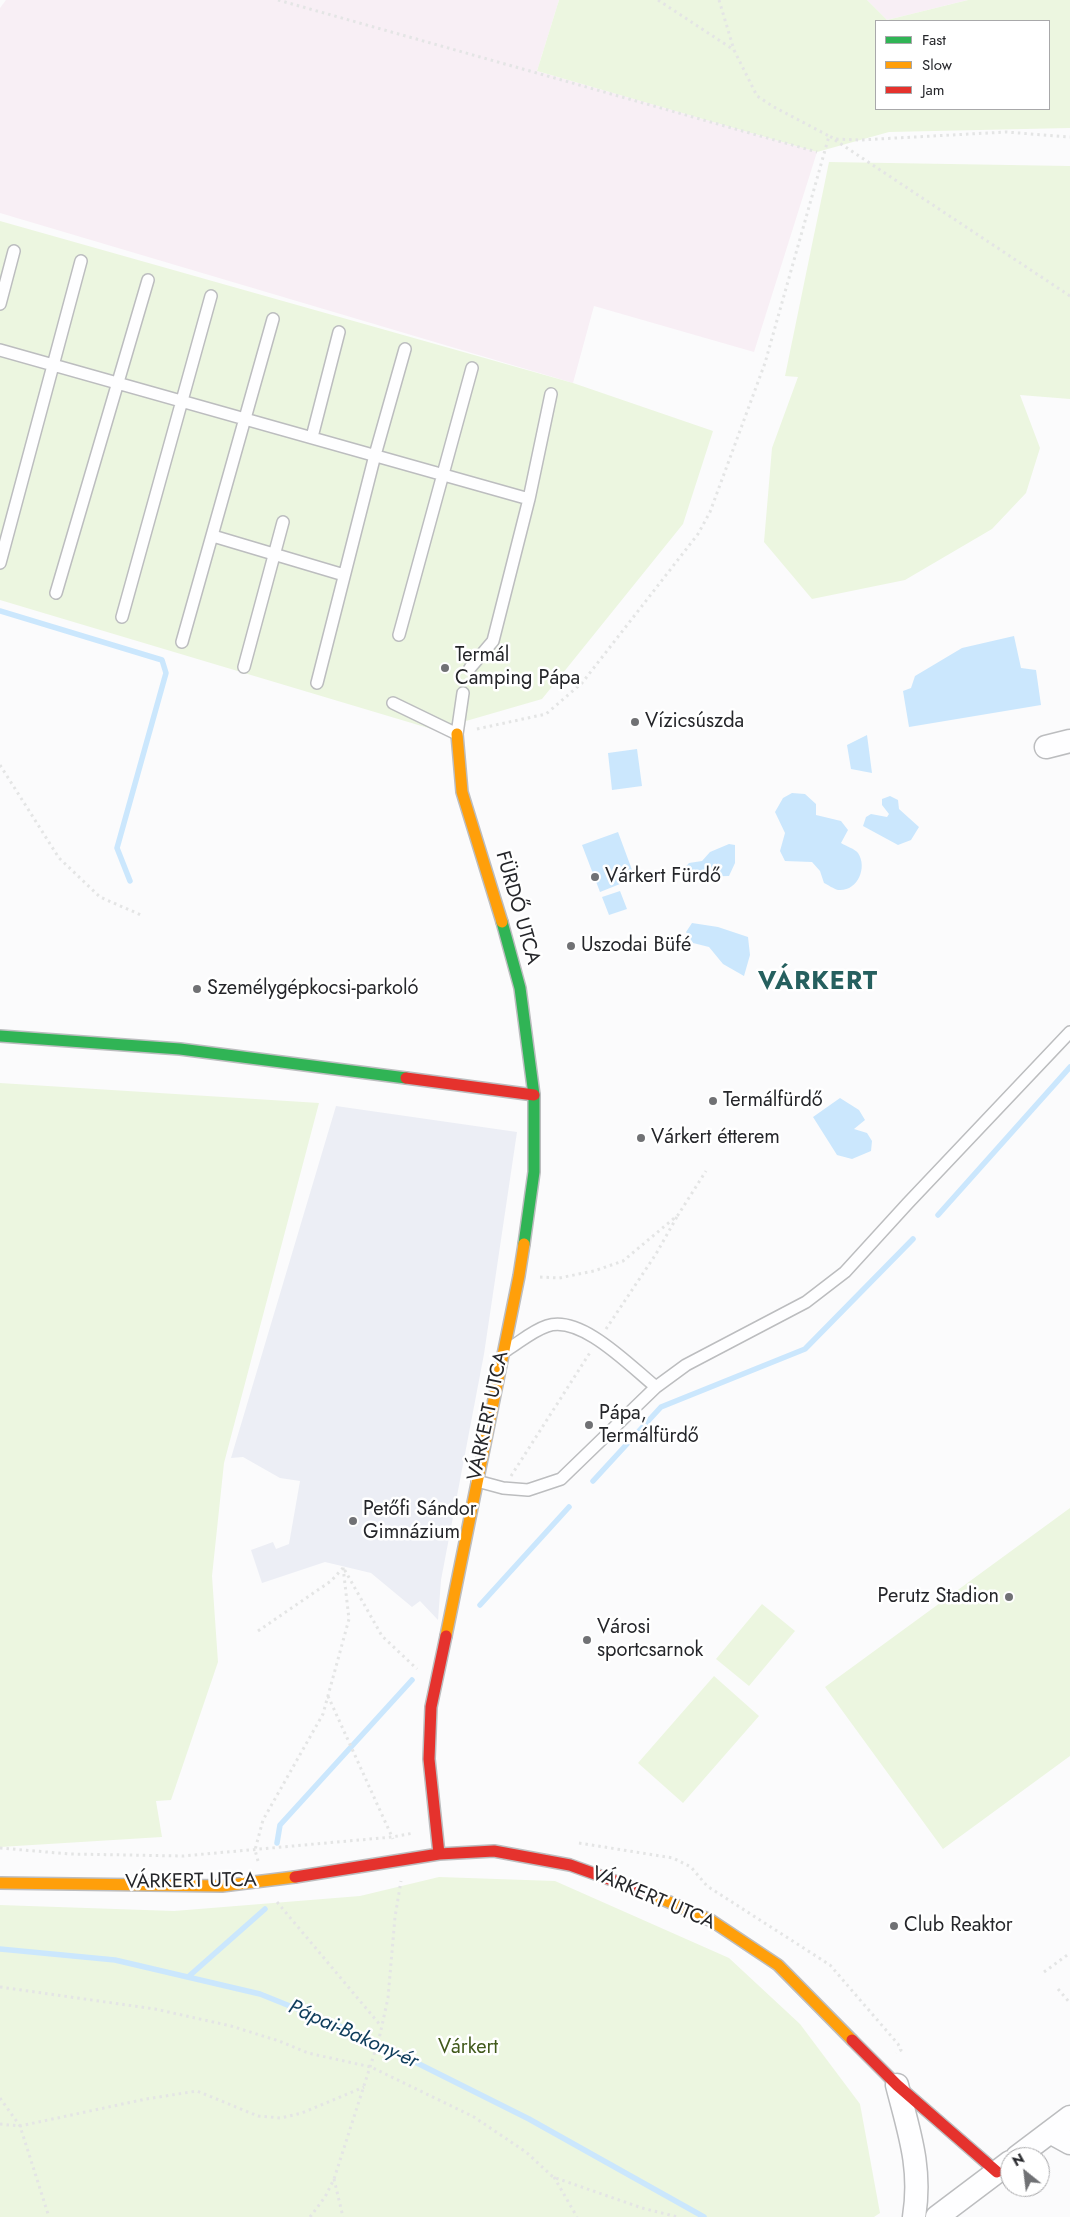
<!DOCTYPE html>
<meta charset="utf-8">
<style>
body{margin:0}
#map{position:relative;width:1070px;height:2217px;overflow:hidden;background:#fbfbfc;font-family:Jost,sans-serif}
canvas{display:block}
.legend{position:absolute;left:875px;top:20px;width:175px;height:90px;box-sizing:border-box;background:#fff;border:1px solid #a8a8aa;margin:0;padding:6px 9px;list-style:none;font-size:15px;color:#25262a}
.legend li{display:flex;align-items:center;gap:10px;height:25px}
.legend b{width:25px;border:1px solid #a8a8aa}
.north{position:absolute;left:1000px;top:2147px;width:50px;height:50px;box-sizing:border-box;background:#fff;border:1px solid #a8a8aa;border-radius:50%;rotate:331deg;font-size:14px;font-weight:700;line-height:20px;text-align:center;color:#25262a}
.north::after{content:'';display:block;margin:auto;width:18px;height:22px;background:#707174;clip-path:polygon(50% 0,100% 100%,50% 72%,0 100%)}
</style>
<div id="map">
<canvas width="1070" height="2217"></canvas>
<ul class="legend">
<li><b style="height:6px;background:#30b455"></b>Fast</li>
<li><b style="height:6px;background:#ff9f0a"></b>Slow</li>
<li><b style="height:6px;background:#e5322d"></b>Jam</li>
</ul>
<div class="north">N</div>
</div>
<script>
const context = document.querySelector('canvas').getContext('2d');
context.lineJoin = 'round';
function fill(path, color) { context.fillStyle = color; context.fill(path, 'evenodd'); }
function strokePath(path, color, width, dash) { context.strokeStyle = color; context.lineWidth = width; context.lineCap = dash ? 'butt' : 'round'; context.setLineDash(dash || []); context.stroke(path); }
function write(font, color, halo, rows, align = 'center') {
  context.font = font + ' Jost,sans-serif'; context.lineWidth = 5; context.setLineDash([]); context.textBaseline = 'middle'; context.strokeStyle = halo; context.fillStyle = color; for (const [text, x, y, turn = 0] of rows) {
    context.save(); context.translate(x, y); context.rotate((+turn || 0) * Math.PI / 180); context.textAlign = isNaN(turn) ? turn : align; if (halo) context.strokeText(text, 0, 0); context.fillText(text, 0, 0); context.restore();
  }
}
fill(new Path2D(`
 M6,0H559L537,71L817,152L754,352L594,306L573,383L0,213V8Z
 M867,0H968L887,20Z`), '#f8eff5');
fill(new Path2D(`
 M336,1106L517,1132L484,1354L441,1580L438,1620L420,1601L412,1607L371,1573L325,1562L262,1583L251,1550L273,1542L276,1549L289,1544L300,1481L280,1478L243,1457L231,1458Z`), '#eceef5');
fill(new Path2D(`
 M559,0H867L887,20L968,0H1070V128L889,132L817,152L537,71ZM876,21H1049V109H876Z
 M829,162L1070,166V399L1020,395L1040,448L1026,493L992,529L905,580L812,599L764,542L772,448L798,377L785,376Z
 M0,221L573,383L713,431L683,524L542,699L435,730L0,600Z
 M0,1083L319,1103L224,1463L212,1576L218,1662L171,1800L156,1801L162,1837L0,1847Z
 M1070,1508V1756L943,1849L825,1687Z
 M762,1604L795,1631L749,1686L716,1659Z
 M714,1676L759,1716L683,1803L638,1763Z
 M439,1877L555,1881L729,1958L800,2024L860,2104L880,2213L874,2217H0V1905L174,1911L360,1896Z`), '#ecf6e0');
fill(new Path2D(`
 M1014,636L1021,668L1036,670L1041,705L909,727L903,691L911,688L915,676L962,648Z
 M867,735L872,773L851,769L847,745Z
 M637,749L642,786L612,790L608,753Z
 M792,793L805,794L816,804V815L841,821L848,830L841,843C846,846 855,849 858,853C868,868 857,892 838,890C834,889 828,885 824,883L820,871L812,862L785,861L780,851L785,833L775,812L783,798Z
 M890,796L898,800L899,809L919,827L911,840L898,845L863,826L866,817L871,814L887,817L889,814L882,805V799Z
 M618,832L635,878L600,892L582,845Z
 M729,844L735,845V863L729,876L685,877L682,871L689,863L702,861L710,852Z
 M620,891L627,909L609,915L602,897Z
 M692,923L718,927L748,937L750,955L744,976L723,964L709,947L693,943L686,932Z
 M840,1098L859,1110L865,1120L854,1129L867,1133L872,1141L871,1151L852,1159L837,1155L813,1117Z`), '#cbe7fd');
strokePath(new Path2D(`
 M0,611L162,660L166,673L117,848L130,881
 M938,1215L1070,1067
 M593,1481L661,1407L805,1349L913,1239
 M480,1605L569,1507
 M277,1843L280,1825L412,1680
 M0,1949L115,1960L260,1994L357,2033L529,2119L704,2217
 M188,1977L265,1909`), '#cbe7fd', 5.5);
const lane = new Path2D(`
 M0,304L14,251
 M0,350L529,499L493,641L470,668
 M312,437L339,332
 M529,499L551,394
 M213,536L344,575
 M0,563L81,261
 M56,593L148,280
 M122,617L211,296
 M399,635L472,368
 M182,642L273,319
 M244,667L283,522
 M317,683L375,455L405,349
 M393,703L457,734L463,693
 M507,1350C520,1342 532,1331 547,1326C581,1314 631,1367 656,1387
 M477,1481L503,1488L528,1490L561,1479L656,1387L686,1365L806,1302L845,1272L908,1203L1070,1032`);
const street = new Path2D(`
 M1046,747L1070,741
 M897,2085C909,2132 922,2168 914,2217
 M1050,2132L1070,2143
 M1017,2157L1070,2117
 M937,2217L1010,2162`);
const fast = new Path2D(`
 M502,922L520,988L534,1095V1172L524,1244
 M0,1036L180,1049L406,1078`);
const slow = new Path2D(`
 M457,734L462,792L502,922
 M446,1636L519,1276L524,1244
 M0,1883L222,1886L295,1877
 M651,1894L712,1921L778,1965L852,2040`);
const jam = new Path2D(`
 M406,1078L534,1095
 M439,1854L429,1759L431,1707L446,1636
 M295,1877L439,1854L494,1851L570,1865L651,1894
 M852,2040L897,2085L997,2172`);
strokePath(lane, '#bcbdbf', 14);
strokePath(street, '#bcbdbf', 25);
strokePath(fast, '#bcbdbf', 14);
strokePath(slow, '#bcbdbf', 14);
strokePath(jam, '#bcbdbf', 14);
strokePath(new Path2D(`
 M278,0L817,152
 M658,0L734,50L757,96L774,107L829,136
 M719,0L734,50
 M835,140L1070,296
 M477,729L546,714L582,683L698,534L710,512L765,363L829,136L835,139L860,140L1006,132L1070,137
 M0,765L59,858L100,897L141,915
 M540,1277L559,1278L594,1271L623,1261L678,1215L706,1171
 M606,1329L656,1254L678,1215
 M511,1476L591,1351
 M258,1631L331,1581L343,1568
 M328,1696L393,1839
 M579,1843L673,1858L691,1867L707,1886L830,1965L898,2044L901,2050L896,2053
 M0,1848L70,1854L183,1856L392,1837L414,1833
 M258,1861L255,1850L263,1820L323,1714L349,1619L343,1567L382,1636L417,1669
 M277,1902L381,2026
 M1044,1972L1070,1953
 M0,1987L155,2009L231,2026L279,2041L308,2053L371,2067L474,2117L526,2152L553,2177L642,2208L678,2217
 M1058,1989L1070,2003
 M0,2098L20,2126L49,2217
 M0,2124L20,2126L146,2099L197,2091L258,2116L281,2118L302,2113L364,2087
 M554,2177L577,2217
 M334,2179L343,2217
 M310,2217L325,2197L334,2179L379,2039L388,1998L395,1917L401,1881`), '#e4e5e5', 3, [2.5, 4]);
strokePath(lane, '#fefeff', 11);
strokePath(street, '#fefeff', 22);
strokePath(fast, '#30b455', 11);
strokePath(slow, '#ff9f0a', 11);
strokePath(jam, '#e5322d', 11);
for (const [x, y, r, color] of [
 [445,668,5,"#707174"],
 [635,722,5,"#707174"],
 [595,877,5,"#707174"],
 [571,946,5,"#707174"],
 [197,989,5,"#707174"],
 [713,1101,5,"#707174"],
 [641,1138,5,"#707174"],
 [589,1425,5,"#707174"],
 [353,1521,5,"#707174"],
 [1009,1597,5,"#707174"],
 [587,1640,5,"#707174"],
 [894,1926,5,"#707174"]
]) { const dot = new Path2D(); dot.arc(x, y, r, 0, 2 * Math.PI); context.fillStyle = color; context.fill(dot); strokePath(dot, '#fff', 2); }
write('20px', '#25262a', '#fff', [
 ["Termál",455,656],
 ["Camping Pápa",455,679],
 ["Vízicsúszda",645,722],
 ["Várkert Fürdő",605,877],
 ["Uszodai Büfé",581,946],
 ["Személygépkocsi-parkoló",207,989],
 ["Termálfürdő",723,1101],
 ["Várkert étterem",651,1138],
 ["Pápa,",599,1414],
 ["Termálfürdő",599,1437],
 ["Petőfi Sándor",363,1510],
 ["Gimnázium",363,1533],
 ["Perutz Stadion",999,1597,"right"],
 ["Városi",597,1628],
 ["sportcsarnok",597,1651],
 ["Club Reaktor",904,1926]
], 'left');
write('20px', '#25262a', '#fff', [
 ["FÜRDŐ UTCA",517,908,74],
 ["VÁRKERT UTCA",489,1416,-78],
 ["VÁRKERT UTCA",191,1882,-1],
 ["VÁRKERT UTCA",653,1899,23]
]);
write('20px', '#425a1d', '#fff', [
 ["Várkert",468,2048]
]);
write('italic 21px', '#0e3c5b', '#fff', [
 ["Pápai-Bakony-ér",353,2035,24]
]);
context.letterSpacing = '1px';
write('bold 25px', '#26605f', '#fff', [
 ["VÁRKERT",818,983]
]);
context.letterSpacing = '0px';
</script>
